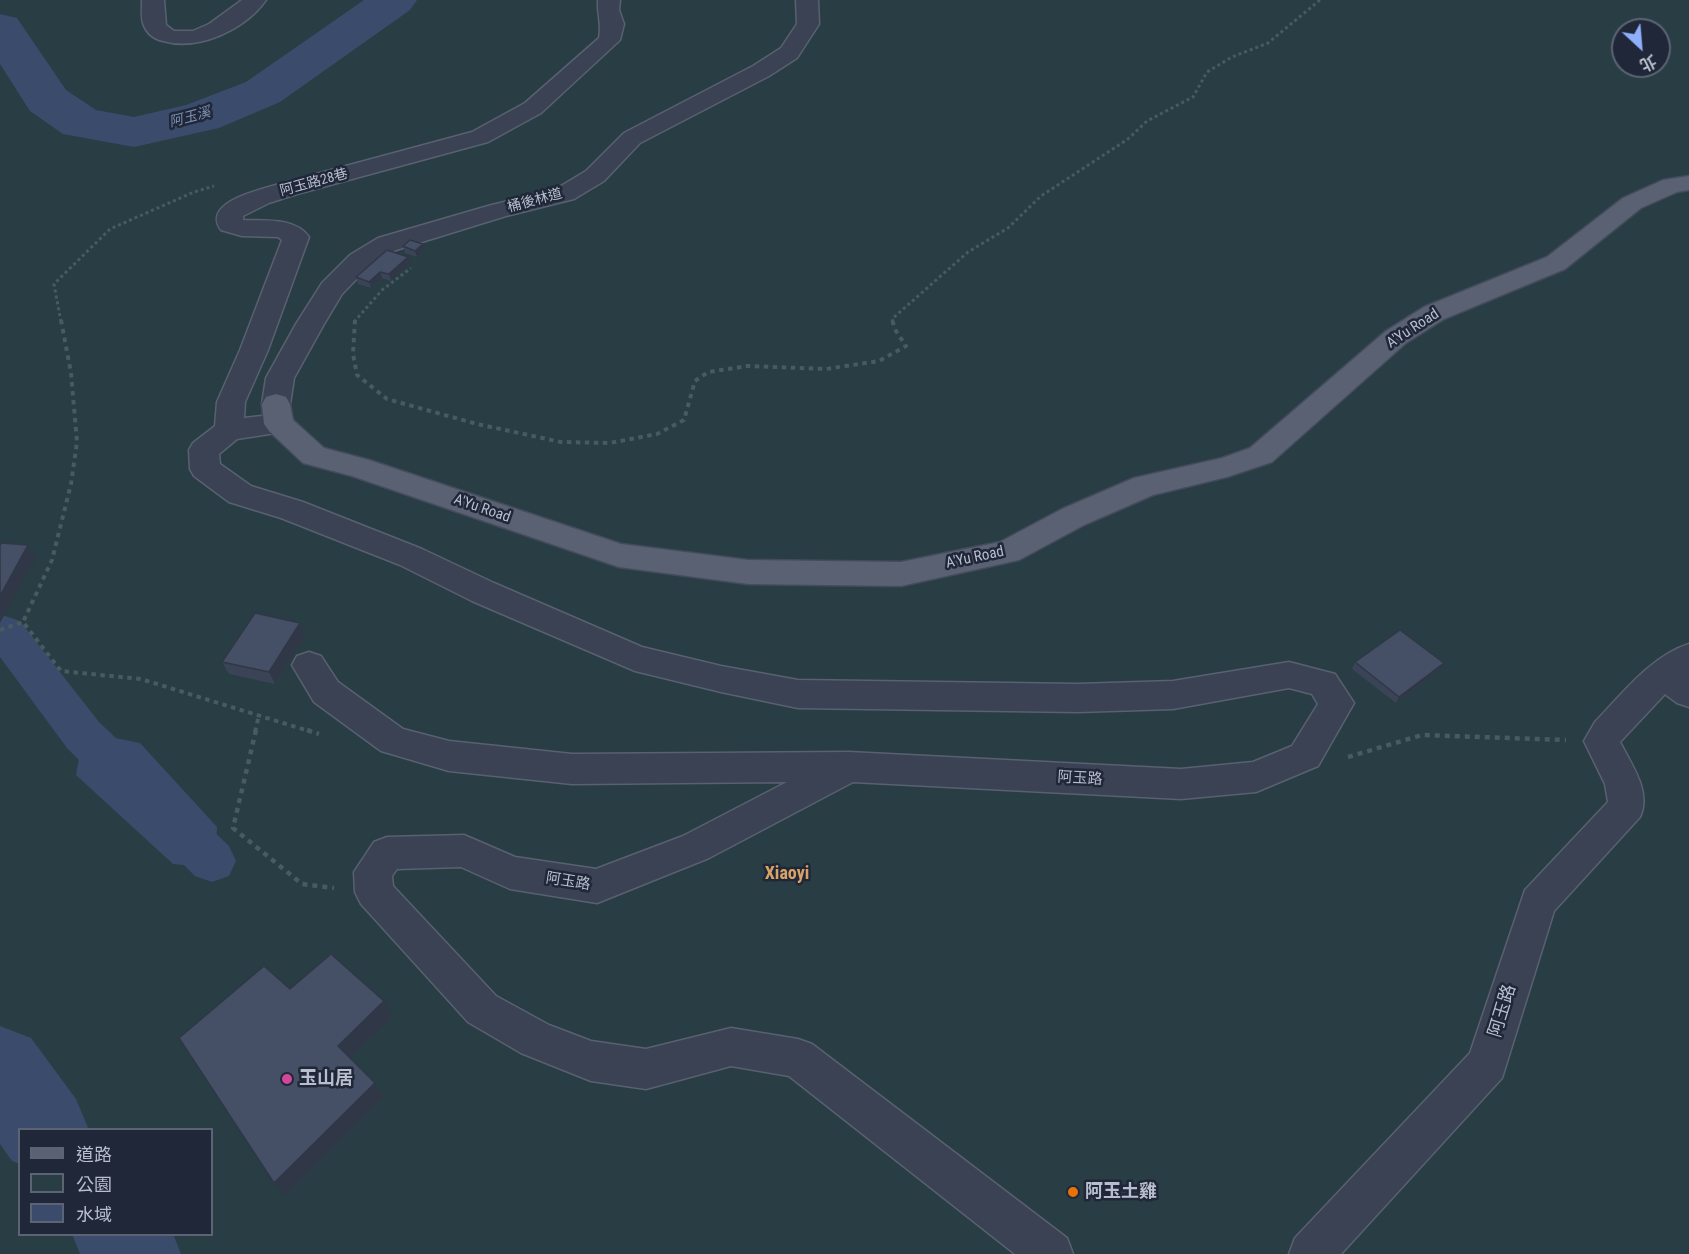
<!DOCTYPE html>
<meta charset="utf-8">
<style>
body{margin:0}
#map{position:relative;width:1689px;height:1254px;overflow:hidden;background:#263043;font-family:"Roboto Condensed","Noto Sans TC",sans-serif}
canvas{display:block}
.legend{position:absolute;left:18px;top:1128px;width:195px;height:108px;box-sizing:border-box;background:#1f2738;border:2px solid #5c6374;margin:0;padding:8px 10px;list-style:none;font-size:18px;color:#b8becd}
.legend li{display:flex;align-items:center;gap:12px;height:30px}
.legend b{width:30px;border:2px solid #5c6374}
.north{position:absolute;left:1611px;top:18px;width:60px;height:60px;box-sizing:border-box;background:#1f2738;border:2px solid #5c6374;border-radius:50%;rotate:154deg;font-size:16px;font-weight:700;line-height:24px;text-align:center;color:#b8becd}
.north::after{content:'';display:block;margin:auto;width:21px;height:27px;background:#8faefb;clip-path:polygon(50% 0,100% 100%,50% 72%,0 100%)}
</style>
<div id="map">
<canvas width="1689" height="1254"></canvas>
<ul class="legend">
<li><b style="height:8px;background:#596173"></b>道路</li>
<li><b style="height:16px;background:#283e44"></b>公園</li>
<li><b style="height:16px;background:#3b4b6c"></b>水域</li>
</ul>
<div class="north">北</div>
</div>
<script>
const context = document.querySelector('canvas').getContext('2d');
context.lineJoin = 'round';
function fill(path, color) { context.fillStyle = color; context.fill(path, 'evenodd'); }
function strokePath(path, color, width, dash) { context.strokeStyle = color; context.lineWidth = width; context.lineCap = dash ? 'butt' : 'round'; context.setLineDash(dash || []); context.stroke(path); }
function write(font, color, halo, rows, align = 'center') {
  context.font = font + ' "Roboto Condensed","Noto Sans TC",sans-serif'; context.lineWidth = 5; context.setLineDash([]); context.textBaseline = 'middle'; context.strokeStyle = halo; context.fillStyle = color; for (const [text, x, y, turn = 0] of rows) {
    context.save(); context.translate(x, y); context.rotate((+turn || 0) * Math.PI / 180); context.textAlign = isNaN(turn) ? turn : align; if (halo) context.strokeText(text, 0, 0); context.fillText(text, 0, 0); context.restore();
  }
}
fill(new Path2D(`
 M0,0H1689V1254H0ZM1623,30H1659V66H1623ZM20,1130H212V1234H20Z`), '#283e44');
fill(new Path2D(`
 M100,735L140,743L217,827L216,850L195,866L173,864L76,775L81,747Z`), '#3b4b6c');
fill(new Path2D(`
 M5,616L20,621L99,722L229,846L236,861L229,876L212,882L195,876L67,748L0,657V617Z`), '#3b4b6c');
fill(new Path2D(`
 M364,0H417L410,10L280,102L219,128L134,147L63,134L30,111L0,64V14L17,18L66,90L96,110L134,117L186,105L246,82Z
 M0,1026L31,1038L76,1099L89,1130H20V1164L12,1161L0,1144Z
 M72,1234H173L181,1254H80Z`), '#3b4b6c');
const minor = new Path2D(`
 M142,0H164L166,25L174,31H193L209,24L242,0H266C245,30 198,51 163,41C154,39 146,33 143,23C141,16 142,7 142,0Z
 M598,0H620L619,10L624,24L620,40L541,113L488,142L297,194L269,203L243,216V220C264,221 295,217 309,237L268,350L245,402L244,418L279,414L289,417L294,424L289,431L237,439L219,454L220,464L251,486L303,502L422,549L494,583L642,647L721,666L798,680L1078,684L1173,681L1289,662L1335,674L1354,703L1318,766L1256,792L1181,799L853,782L709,858L597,903L510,889L461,867L397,869L392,876L393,886L496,996L549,1025L591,1041L646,1049L731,1028L798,1039L812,1044L1067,1238L1073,1254H1015L789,1076L731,1066L646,1089L591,1081L521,1053L468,1022L361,904L355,892L354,872L374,842L387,837L464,835L515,857L596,869L683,836L787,782L572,784L449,771L381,751L314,702L292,665L297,656L309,652L321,656L338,682L403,729L449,741L572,754L849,752L1181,769L1253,762L1292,746L1318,704L1312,694L1289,688L1173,709L1078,712L798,708L721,692L635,671L472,601L400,565L281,518L229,502L194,476L190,469L189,450L193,443L215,426L217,402L240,350L282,240L278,237L242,236L221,230C201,202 260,190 279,184L472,132L525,103L599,38C602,24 597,14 598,0Z
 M796,0H818L819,24L797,58L769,76L640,143L604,181L574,199L506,216L396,250L368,267L342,294L324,324L294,378L290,404L286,411L276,414L266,411L262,404L266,378L296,324L322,283L350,255L378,238L488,206L556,189L586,171L624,133L753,66L781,48L797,24Z
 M1689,644V707L1677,703L1665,694L1620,742C1631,764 1652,792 1640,817L1554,911L1502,1078L1341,1254H1289L1295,1238L1470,1053L1525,890L1608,802L1605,784L1584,741L1595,722C1622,694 1651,656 1689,644Z`);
const major = new Path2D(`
 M1689,176V190L1677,192L1641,208L1565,269L1444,319L1406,343L1272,462L1227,477L1153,495L1084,525L1019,560L901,586L748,584L619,567L352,476L303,463L269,431L264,424L262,404L266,397L276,394L286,397L290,404L293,420L324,448L369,460L621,544L748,560L901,562L1000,542L1062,509L1134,478L1222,458L1250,448L1386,331L1424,307L1547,257L1623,198L1663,180Z`);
strokePath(minor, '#596070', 3);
strokePath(major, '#444b5c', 3);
strokePath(new Path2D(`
 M61,322L54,284L110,229L194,192L214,186
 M354,322L382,290L411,268
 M893,322L892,319L968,252L1008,228L1041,196L1128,139L1147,121L1193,97L1207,72L1232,57L1268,43L1320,0`), '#475b61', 3, [3, 3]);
strokePath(new Path2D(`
 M61,320L71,373L77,442L71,484L52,560L23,622L61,671L141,679L312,732
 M355,320L353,354L357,375L387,399L477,424L561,442L610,443L657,434L684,420L695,381L708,372L748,366L826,369L879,361L906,346L896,331L892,320
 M0,630L23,622
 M255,732L259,715`), '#475b61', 4, [4.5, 4.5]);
strokePath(new Path2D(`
 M256,730L233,828L302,884L334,888
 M307,730L319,734
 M1348,757L1422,735L1566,740`), '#475b61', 4.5, [5, 5]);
fill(minor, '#3b4253');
fill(major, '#596173');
fill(new Path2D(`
 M403,246L424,250L417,257L405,253Z
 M410,263L391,281L382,278L371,288L358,284L356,277Z
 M306,635L275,684L229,674L222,662Z
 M1355,662L1440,669L1396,703L1352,669Z`), '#3b4457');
fill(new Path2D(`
 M423,244L424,250L417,257L415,251Z
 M408,257L410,263L391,281L389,274Z
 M380,272L382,278L371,288L369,282Z
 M28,545L36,558L0,623V596Z
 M300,623L306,635L275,684L269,672Z
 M1444,663L1440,669L1396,703L1399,697Z
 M384,1001L393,1016L347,1061L338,1046Z
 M375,1083L384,1097L285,1196L274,1183Z`), '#303747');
const building = new Path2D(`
 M410,240L423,244L415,251L403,246Z
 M387,250L408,257L389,274L380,272L369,282L356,277Z
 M2,543L28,545L0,596V545Z
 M255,613L300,623L269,672L222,662Z
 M1400,630L1444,663L1399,697L1355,662Z
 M331,954L384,1001L338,1046L375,1083L274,1183L179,1038L264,966L290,989Z`);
fill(building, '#454f65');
strokePath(building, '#303747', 1.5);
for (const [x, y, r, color] of [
 [287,1079,6,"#d1479c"],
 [1073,1192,6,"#e8710a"]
]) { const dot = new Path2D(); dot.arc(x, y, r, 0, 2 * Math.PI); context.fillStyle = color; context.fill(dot); strokePath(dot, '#1f2738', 2); }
write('italic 14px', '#7e90b4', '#1f2738', [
 ["阿玉溪",190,118,-15]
]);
write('14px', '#b8becd', '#1f2738', [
 ["阿玉路28巷",314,183,-15],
 ["桶後林道",535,201,-15]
]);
write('15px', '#b8becd', '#1f2738', [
 ["A'Yu Road",1413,329,-33],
 ["A'Yu Road",482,509,19],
 ["A'Yu Road",975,558,-12],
 ["阿玉路",1080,779,3],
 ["阿玉路",568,882,9]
]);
write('bold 18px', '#d9a366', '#1f2738', [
 ["Xiaoyi",787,874]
]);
write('18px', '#b8becd', '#1f2738', [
 ["阿玉路",1503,1011,-73]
]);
write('bold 18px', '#b8becd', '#1f2738', [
 ["玉山居",299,1079],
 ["阿玉土雞",1085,1192]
], 'left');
</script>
